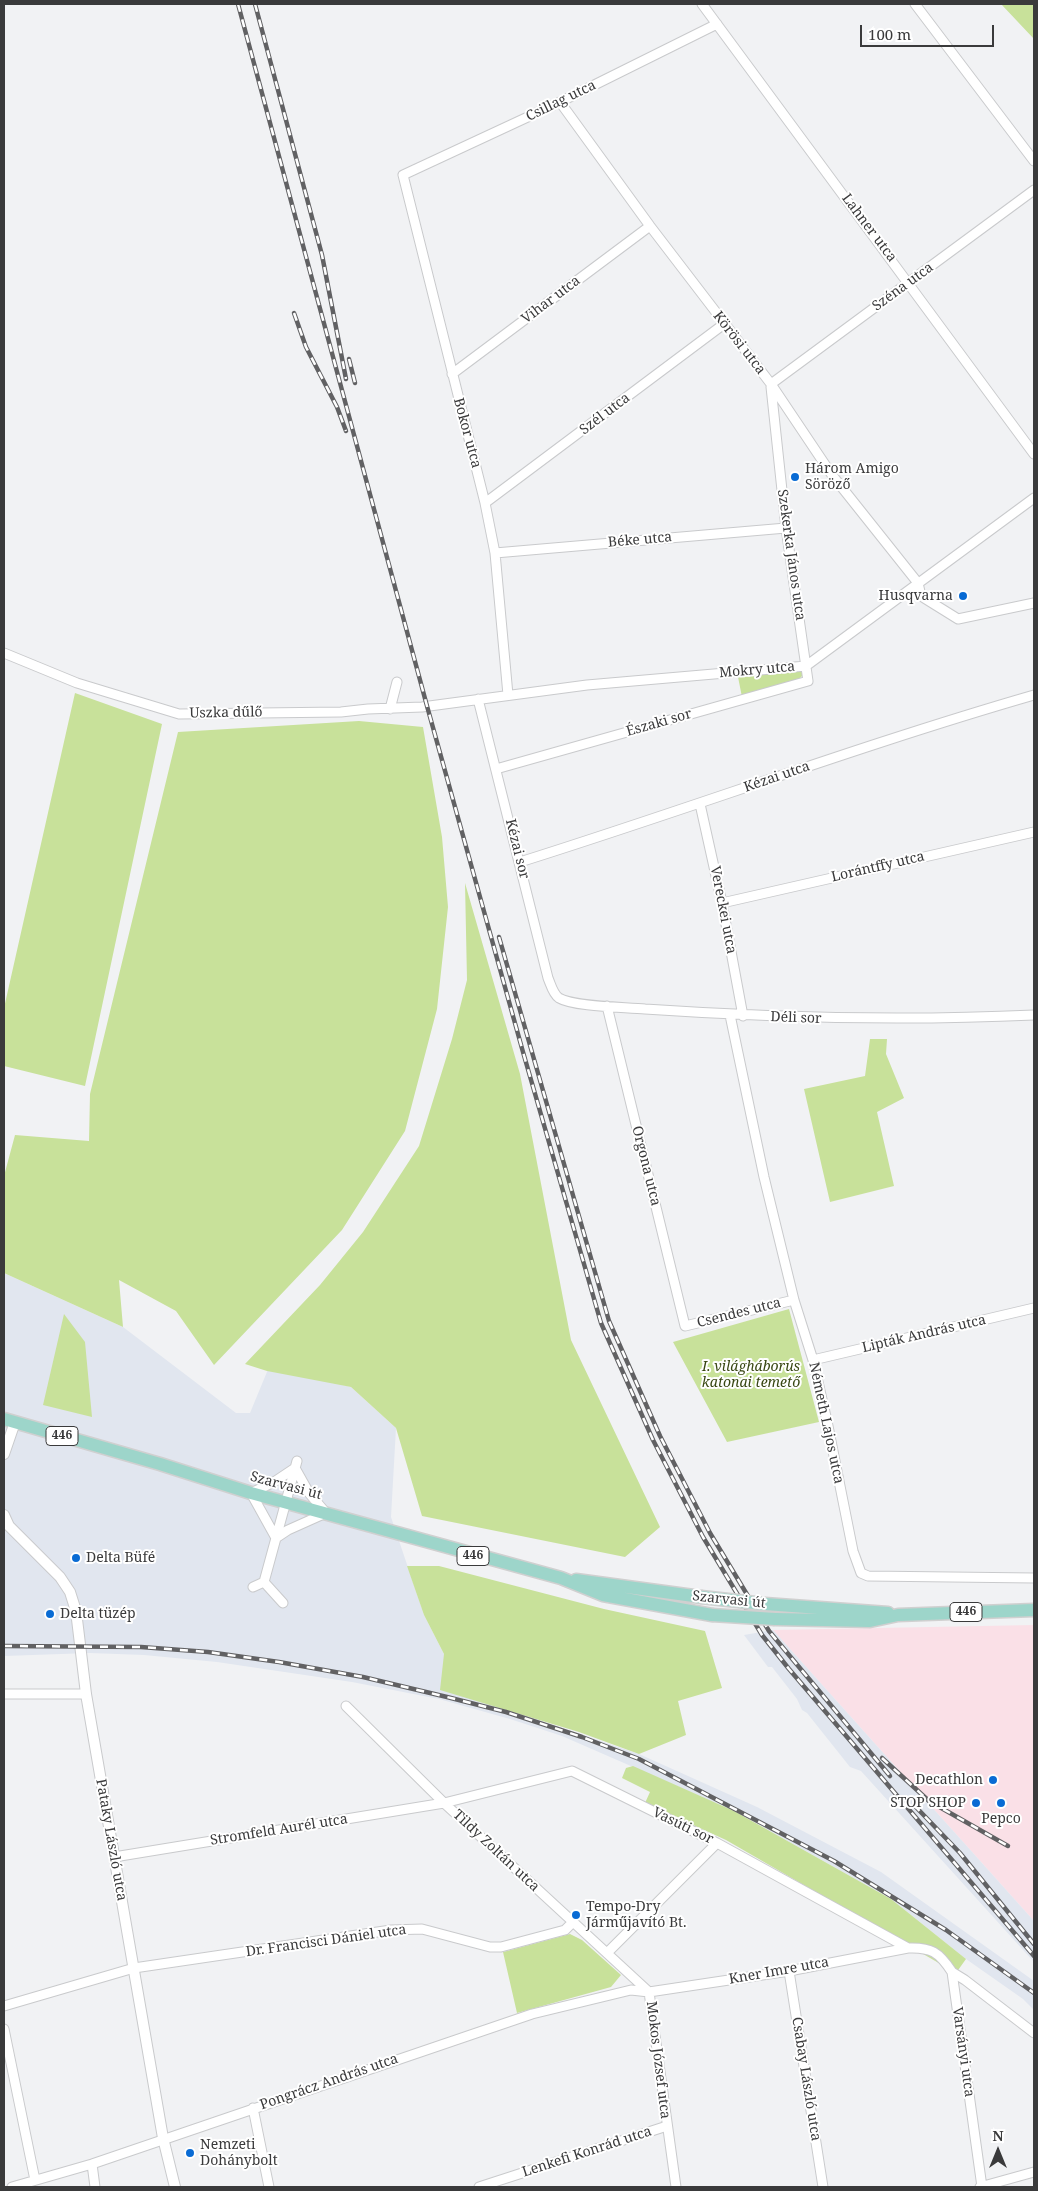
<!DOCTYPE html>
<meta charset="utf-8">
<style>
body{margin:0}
#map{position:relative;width:1038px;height:2191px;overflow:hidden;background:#f1f2f4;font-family:"Noto Serif",serif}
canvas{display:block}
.frame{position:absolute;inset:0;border:5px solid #3a3a3b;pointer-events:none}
.north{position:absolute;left:973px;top:2126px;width:50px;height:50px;-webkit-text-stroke:4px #fff;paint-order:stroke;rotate:0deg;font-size:14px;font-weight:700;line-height:20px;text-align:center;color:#3a3a3b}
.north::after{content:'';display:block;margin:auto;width:18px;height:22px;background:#3a3a3b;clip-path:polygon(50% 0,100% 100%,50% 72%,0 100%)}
.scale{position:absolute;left:860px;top:25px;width:134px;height:22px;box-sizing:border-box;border:2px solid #3a3a3b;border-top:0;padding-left:6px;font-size:15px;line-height:18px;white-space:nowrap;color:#3a3a3b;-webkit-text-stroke:4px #fff;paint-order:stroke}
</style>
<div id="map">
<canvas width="1038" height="2191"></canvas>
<div class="frame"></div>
<div class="north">N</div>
<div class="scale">100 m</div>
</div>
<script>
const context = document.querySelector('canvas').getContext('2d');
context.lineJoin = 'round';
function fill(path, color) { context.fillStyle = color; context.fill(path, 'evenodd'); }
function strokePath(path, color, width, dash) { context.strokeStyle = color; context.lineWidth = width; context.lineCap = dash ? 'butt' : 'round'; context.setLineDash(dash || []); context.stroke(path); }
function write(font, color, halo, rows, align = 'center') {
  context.font = font + ' "Noto Serif",serif'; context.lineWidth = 4; context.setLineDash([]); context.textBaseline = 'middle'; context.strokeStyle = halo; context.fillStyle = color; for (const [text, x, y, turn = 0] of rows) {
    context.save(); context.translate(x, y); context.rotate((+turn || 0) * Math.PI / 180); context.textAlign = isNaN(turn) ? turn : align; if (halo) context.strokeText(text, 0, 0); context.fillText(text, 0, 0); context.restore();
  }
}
fill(new Path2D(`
 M1034,1625V1921L773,1630Z`), '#fae0e7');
fill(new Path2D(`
 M4,1273L123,1327L236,1413H250L269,1367L351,1387L396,1428L391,1517L424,1615L444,1654L518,1713L639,1754L757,1807L881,1872L1034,1981V2010L1023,1999L966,1959L891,1899L734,1811L562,1736L510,1719L439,1699L352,1682L217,1662L144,1655L90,1653L4,1656Z
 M773,1630L1034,1921V1962L861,1771L850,1767L807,1713L802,1710L797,1699L772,1667H768L744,1635Z`), '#e1e6ef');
fill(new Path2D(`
 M1001,4H1034V39Z
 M803,669L804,674L798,680L742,697L738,677Z
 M75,693L162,724L85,1086L4,1066V1008Z
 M359,721L423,727L442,837L448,907L437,1009L405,1131L342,1230L214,1365L176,1311L119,1280L123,1327L4,1273V1176L15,1135L89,1141L90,1094L178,732Z
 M465,883L520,1074L571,1340L660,1527L625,1557L422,1516L396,1428L351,1387L267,1371L245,1364L320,1285L363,1232L419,1146L452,1039L467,980Z
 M870,1039H887L886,1054L904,1098L877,1112L894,1186L830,1202L804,1089L865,1076Z
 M789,1309L819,1422L727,1442L673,1342Z
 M64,1314L85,1342L92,1417L43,1405Z
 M407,1566H439L604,1609L705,1631L722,1688L678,1701L686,1735L639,1754L579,1732L440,1690L444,1654L424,1615Z
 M633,1766L734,1811L891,1899L966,1959L956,1973L726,1840L645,1803L650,1792L622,1778L626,1768Z
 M570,1934L582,1940L621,1975L611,1987L517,2013L503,1952Z`), '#c8e19a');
const minor = new Path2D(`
 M702,4L1034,454
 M915,4L1034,161
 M560,102L650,226L771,384L832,475L918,583L921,596L958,619L1034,603
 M452,374L650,226
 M771,384L1034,190
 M485,503L724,324
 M495,553L786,528
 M4,653L77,683L179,714L341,712L368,709L422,707L587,685L806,666L1034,498
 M508,695L495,553L485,503L403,175L560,102L717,24
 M478,699L548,978C551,985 553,994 559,998C574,1007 627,1007 645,1009C775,1018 904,1021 1034,1015
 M390,709L397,682
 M496,769L808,681L786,528L771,387
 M700,804L722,903L743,1016
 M520,862C692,808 861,745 1034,695
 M722,903L1034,832
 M607,1006L685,1326L794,1300
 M730,1015L764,1177L794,1300L813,1360L827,1421L853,1551L861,1573L868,1576L1034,1578
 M813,1360L1034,1308
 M295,1468L309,1493L326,1513L288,1530L276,1538L251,1493L274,1482Z
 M264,1582L283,1603
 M253,1587L264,1582L297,1461
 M4,1694H86
 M346,1706L444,1803L649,1992
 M114,1857L444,1803L572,1771L717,1843L908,1948
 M607,1953L717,1843
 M789,1971L823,2187
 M952,1972L965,1980L1034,2033
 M649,1992L676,2187
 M4,2006L134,1968L391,1930L422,1929L490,1947H501L565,1930L572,1923
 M4,2029L35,2180
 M253,2108L269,2187
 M92,2164L95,2187
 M12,2187L92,2164L532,2014L631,1990L649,1992L789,1971L908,1948C931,1947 939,1952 952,1972L982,2187
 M479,2187L667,2126
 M980,2187L1034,2172`);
const tertiary = new Path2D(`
 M4,1454L15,1422
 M4,1515L9,1526L60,1577L70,1592L76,1611L86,1694L163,2138L175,2187`);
const primary = new Path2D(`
 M4,1419L160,1464L251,1493L561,1578L603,1595L712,1615
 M576,1580L701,1597
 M765,1604L888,1613
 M775,1619L870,1621L898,1615L1034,1610`);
strokePath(minor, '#c9cacc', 11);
strokePath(tertiary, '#c9cacc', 12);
strokePath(primary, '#d0d0d0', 15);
strokePath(minor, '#fff', 9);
strokePath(tertiary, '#fff', 10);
strokePath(primary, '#9dd5ca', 12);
const rail = new Path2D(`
 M238,4L427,706L523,1052L601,1323L653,1440L703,1537L762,1635L789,1669L1034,1956
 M255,4L322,255L346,379
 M294,313L306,347L337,407L346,431
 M349,359L355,383
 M499,937L609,1321L660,1436L710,1533L769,1631L890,1776
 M4,1646L141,1647L208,1652L279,1662L363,1677L447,1697L506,1712L582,1737L639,1759L834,1861L946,1930L1034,1993
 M882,1758L929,1801L1008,1846
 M914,1805L960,1853L1034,1944`);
strokePath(rail, '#616163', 4.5);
strokePath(rail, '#fff', 2.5, [8]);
const primaryBridge = new Path2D(`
 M701,1597L765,1604
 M712,1615L775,1619`);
strokePath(primaryBridge, '#d0d0d0', 15, []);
strokePath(primaryBridge, '#9dd5ca', 12);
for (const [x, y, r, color] of [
 [795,477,5,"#096bd4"],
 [963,596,5,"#096bd4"],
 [76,1558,5,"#096bd4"],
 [50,1614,5,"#096bd4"],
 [993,1780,5,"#096bd4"],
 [976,1803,5,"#096bd4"],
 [1001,1803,5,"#096bd4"],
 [576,1915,5,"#096bd4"],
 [190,2153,5,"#096bd4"]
]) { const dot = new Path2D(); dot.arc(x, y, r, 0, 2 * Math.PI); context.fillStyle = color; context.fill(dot); strokePath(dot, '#fff', 2); }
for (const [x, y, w] of [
 [62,1436,32],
 [473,1556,32],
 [966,1612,32]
]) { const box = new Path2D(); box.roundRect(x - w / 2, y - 9.5, w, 19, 4); context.fillStyle = '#fff'; context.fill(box); strokePath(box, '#3a3a3b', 1); }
write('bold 12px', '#3a3a3b', null, [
 ["446",62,1436],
 ["446",473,1556],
 ["446",966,1612]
]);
write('14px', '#3a3a3b', '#fff', [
 ["Csillag utca",561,101,-26],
 ["Lahner utca",869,228,53],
 ["Széna utca",903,287,-36],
 ["Vihar utca",551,300,-37],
 ["Körösi utca",739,343,52],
 ["Szél utca",605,414,-37],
 ["Bokor utca",467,433,75],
 ["Béke utca",640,540,-5],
 ["Szekerka János utca",791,555,82],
 ["Mokry utca",757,670,-5],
 ["Uszka dűlő",226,713,-1],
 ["Északi sor",659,723,-16],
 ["Kézai utca",777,777,-19],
 ["Kézai sor",517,849,76],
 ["Lorántffy utca",878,867,-13],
 ["Vereckei utca",723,910,79],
 ["Déli sor",796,1018,2],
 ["Orgona utca",646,1166,76],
 ["Csendes utca",739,1313,-14],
 ["Lipták András utca",924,1334,-13],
 ["Németh Lajos utca",826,1423,78],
 ["Szarvasi út",286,1486,15],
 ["Szarvasi út",729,1600,6],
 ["Vasúti sor",683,1826,26],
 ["Stromfeld Aurél utca",279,1830,-9],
 ["Pataky László utca",111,1840,80],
 ["Tildy Zoltán utca",496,1851,43],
 ["Dr. Francisci Dániel utca",326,1941,-8],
 ["Kner Imre utca",779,1971,-10],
 ["Varsányi utca",963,2052,82],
 ["Mokos József utca",658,2060,83],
 ["Csabay László utca",806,2079,81],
 ["Pongrácz András utca",329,2082,-19],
 ["Lenkefi Konrád utca",587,2152,-18]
]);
write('14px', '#3a3a3b', '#fff', [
 ["Három Amigo",805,469],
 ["Söröző",805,485],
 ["Husqvarna",953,596,"right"],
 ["Delta Büfé",86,1558],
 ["Delta tüzép",60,1614],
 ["Decathlon",983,1780,"right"],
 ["STOP SHOP",966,1803,"right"],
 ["Pepco",1001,1819,"center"],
 ["Tempo-Dry",586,1907],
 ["Járműjavító Bt.",586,1923],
 ["Nemzeti",200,2145],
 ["Dohánybolt",200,2161]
], 'left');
write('italic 14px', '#384713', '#fff', [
 ["I. világháborús",751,1367],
 ["katonai temető",751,1383]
]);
</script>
